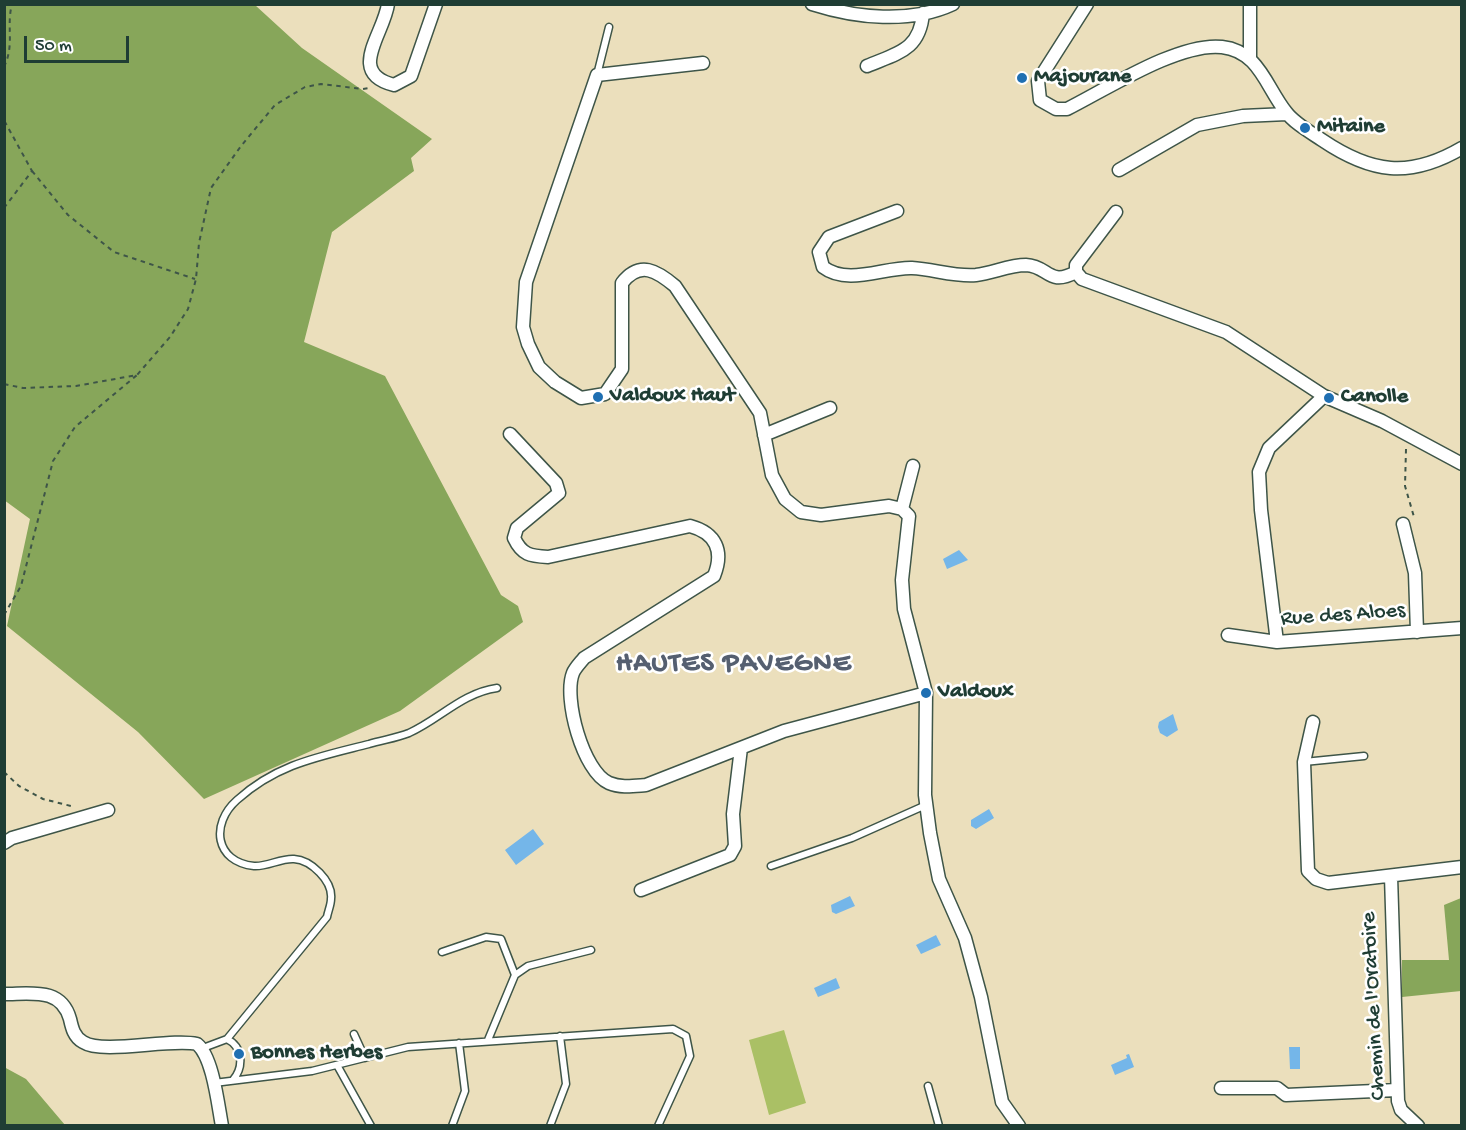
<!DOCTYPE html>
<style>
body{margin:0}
#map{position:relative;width:1466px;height:1130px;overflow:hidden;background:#ebdfbc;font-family:"Gochi Hand",sans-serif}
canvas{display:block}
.frame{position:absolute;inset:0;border:6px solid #1f3d34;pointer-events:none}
.scale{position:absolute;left:24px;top:36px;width:105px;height:27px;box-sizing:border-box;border:3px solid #1f3d34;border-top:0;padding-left:8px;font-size:18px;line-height:21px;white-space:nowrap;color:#1f3d34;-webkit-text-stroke:4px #fff;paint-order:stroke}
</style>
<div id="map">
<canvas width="1466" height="1130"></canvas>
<div class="frame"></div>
<div class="scale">50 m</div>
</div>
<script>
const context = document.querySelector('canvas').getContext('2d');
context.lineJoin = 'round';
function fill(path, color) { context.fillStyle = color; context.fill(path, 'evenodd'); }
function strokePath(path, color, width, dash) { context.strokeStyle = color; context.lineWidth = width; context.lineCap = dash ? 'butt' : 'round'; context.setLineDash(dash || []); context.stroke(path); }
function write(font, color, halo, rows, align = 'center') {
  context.font = font + ' "Gochi Hand",sans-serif'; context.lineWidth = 5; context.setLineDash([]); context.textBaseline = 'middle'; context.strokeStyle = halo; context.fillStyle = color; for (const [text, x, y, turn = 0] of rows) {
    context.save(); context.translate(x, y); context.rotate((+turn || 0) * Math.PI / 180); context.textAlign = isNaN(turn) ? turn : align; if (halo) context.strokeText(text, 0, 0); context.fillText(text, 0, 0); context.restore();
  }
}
fill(new Path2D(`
 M784,1030L806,1103L769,1115L749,1040Z`), '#aac065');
fill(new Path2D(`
 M4,5H255L302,48L432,139L411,158L414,171L332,232L304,342L385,376L501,595L518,606L523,622L400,711L204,799L138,732L7,626L30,519L4,500Z
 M1461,898V991L1402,997V960H1449L1444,905Z
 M4,1067L26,1079L65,1125H5Z`), '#87a65a');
fill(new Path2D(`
 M959,550L968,560L947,569L943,559Z
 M1173,714L1178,730L1167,737L1160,733L1158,727L1159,722Z
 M989,809L994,818L976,829L971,826V820Z
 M533,829L544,844L516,865L505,850Z
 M850,896L855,906L836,914L832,912L831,905Z
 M936,935L941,945L921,954L916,945Z
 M836,978L840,988L818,997L814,988Z
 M1289,1047H1300V1069H1290Z
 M1129,1054L1134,1067L1115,1075L1111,1065L1127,1058L1126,1055Z`), '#74b6e9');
const service = new Path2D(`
 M597,75L609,27
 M1304,762L1364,756
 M771,866L852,838L926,805
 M442,952L486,937L501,939L515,975L488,1040
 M515,975L528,966L591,950
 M354,1034L365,1058
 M227,1039C243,1047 244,1067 233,1080
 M203,1048L227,1039L327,917C328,911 331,905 331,899C333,881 311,860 294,859C281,858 267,867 254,866C215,862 210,824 237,800C277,764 318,757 369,744C382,740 397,738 409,733C440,719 462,693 497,688
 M337,1065L371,1126
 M214,1083L312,1071L408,1047L673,1029L686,1036L690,1056L658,1126
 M928,1086L939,1126
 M452,1126L465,1091L459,1043
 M550,1126L566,1084L560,1036`);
const minor = new Path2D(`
 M388,4C384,34 346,73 394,85L411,76L436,4
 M812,4C856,18 910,24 953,4
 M1087,4L1038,81L1040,100L1056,109H1067C1107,89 1179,42 1222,47C1259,51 1266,87 1286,112C1294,123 1310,132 1322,140C1371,173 1409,179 1462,148
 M1250,57V5
 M703,63L597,75L526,282L523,327L528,344L539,367L555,382L581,398L605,394L622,369V283C640,260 657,271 675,286L760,413L772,475L785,499L801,512L821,515L889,506L902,509L909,516L902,580L904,609L926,693L925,795L930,833L939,879L965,938L981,997L1002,1102L1019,1126
 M867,66C898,53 920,50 923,13
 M1119,170L1197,125L1243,116L1287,114
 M897,211L829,237L819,252L823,267C848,286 884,267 912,268C933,269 955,277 976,275C993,273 1009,265 1026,265C1049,266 1048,287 1076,272
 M1116,212L1076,265V272L1082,279L1226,332L1324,396L1382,421L1462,464
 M510,434L556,483L559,493L517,528L514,538C522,555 530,556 548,557L690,526C716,533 724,551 714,576L584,658C581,662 575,668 573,673C563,698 583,772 609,783C621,788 633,786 646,785L784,731L926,693
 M764,435L830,408
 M902,509L913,466
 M1403,524L1415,573L1417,632
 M1228,635L1277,642L1462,628
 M1277,642L1261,510L1259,472L1269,448L1324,396
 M1313,722L1304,762L1308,871L1316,879L1328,883L1462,867
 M4,843L12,838L108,810
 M1391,876L1398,1101L1401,1110L1418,1126
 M641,890L730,855L735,846L733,814L741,748
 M4,994C31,994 61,987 70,1019C72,1028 74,1037 83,1042C103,1055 170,1038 197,1044C213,1057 218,1105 222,1126
 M1221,1088H1277L1286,1095L1397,1090`);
strokePath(service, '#3e5548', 9);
strokePath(minor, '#3e5548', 15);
strokePath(new Path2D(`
 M4,67C15,44 6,27 12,4
 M4,112L5,122L32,171L4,208
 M32,171L68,215L114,252L195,279
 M4,384L23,388L76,386L137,375L170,337L188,309L196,279L199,243L211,188L241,146L275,105L305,87L321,84L363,89L370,88
 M1406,449L1405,486L1414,517
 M4,615L21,586L53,461L75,427L137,375
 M4,772L19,786L43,799L75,807`), '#3e5548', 2, [4.5, 4.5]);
strokePath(service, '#fff', 6);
strokePath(minor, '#fff', 12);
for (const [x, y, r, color] of [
 [1022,78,6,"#1f6fb2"],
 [1305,128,6,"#1f6fb2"],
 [598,397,6,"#1f6fb2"],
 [1329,398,6,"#1f6fb2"],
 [926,693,6,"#1f6fb2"],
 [239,1054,6,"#1f6fb2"]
]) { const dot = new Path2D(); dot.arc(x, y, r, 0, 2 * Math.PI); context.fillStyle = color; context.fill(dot); strokePath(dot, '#fff', 2); }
write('bold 22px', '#1f3d34', '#fff', [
 ["Majourane",1034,78],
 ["Mitaine",1317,128],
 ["Valdoux Haut",610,397],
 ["Canolle",1341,398],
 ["Valdoux",938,693],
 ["Bonnes Herbes",251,1054]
], 'left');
write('22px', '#1f3d34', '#fff', [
 ["Rue des Aloes",1343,616,-4],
 ["Chemin de l'Oratoire",1375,1006,-93]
]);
context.letterSpacing = '1.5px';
write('bold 28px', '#555f70', '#fff', [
 ["HAUTES PAVEGNE",734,666]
]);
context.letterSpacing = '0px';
</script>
